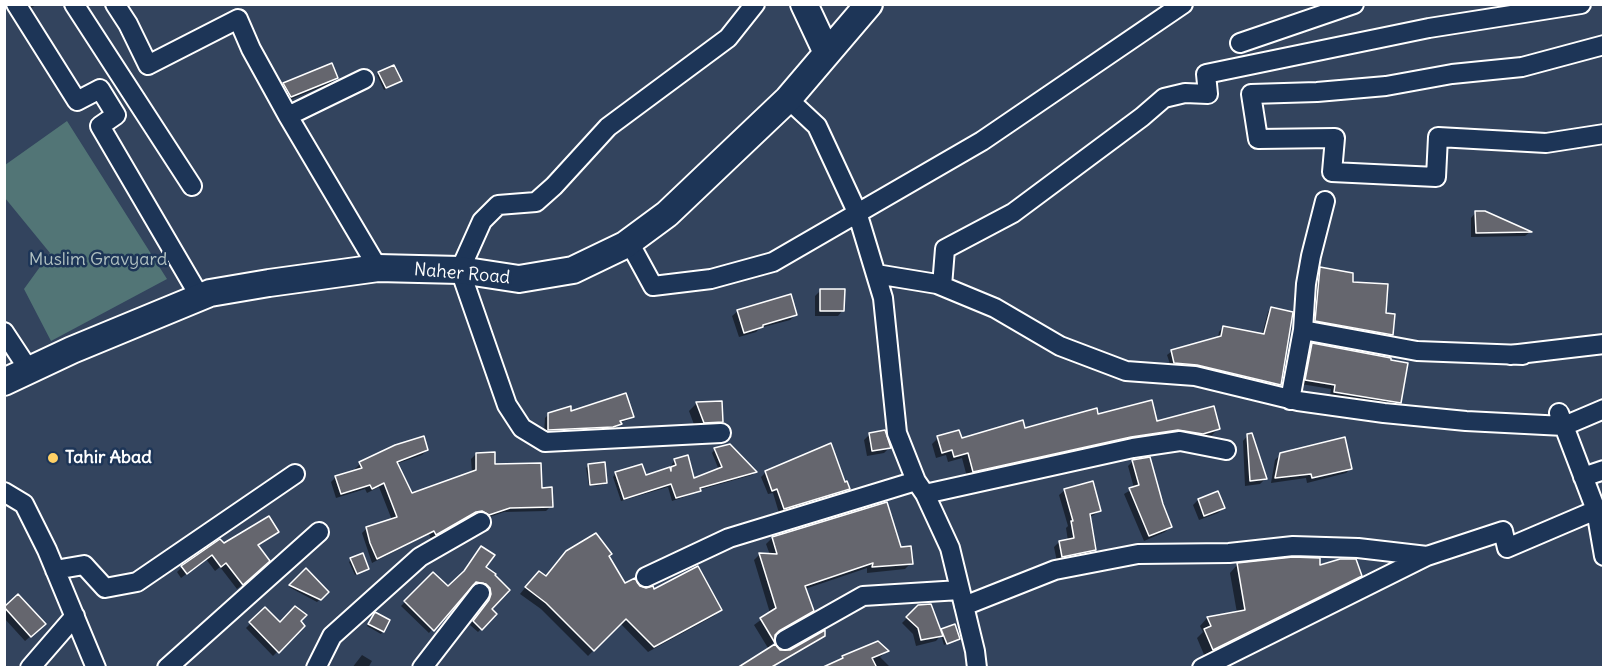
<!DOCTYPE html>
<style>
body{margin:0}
#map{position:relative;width:1608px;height:672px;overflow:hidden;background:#33445e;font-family:Delius,sans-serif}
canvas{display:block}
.frame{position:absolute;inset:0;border:6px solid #fff;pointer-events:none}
</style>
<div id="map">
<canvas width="1608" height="672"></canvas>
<div class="frame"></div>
</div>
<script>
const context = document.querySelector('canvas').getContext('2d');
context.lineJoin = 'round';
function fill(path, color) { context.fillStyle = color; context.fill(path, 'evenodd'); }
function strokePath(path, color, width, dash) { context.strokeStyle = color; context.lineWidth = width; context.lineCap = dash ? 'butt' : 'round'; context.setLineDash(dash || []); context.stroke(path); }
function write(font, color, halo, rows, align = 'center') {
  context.font = font + ' Delius,sans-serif'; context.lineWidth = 5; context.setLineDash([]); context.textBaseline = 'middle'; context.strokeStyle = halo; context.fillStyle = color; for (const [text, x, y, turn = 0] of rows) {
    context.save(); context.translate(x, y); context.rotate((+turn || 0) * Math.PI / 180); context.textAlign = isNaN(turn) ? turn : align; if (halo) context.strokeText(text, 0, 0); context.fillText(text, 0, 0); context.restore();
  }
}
fill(new Path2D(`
 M67,121L167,279L51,341L24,289L50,253L5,198V165Z`), '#527576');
fill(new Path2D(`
 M21,4H37L26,12Z
 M331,65L337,78L331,83L285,102L278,89L283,84Z
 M379,73L400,81L384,90L377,75Z
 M1476,212H1484L1530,232L1525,236L1471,237V218Z
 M1321,269L1352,283L1392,334L1387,339L1311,325L1316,274Z
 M820,291L843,310L838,316H815V296Z
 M1272,308L1280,385L1276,389L1171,367L1167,355L1172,351L1218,338L1219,332L1223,327L1262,335L1268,312Z
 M738,311L795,315L790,320L760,328L756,332L739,337L732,316Z
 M1313,345L1399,403L1395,407L1330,396L1331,389L1301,384L1308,349Z
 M697,403L721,422L713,430H696L689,411Z
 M570,413L632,416L628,420L619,423L616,428L608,431L544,434L545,418L549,414Z
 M1097,416L1218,429L1212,435L1196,439L967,477L962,458L948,462L946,455L936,458L932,444L938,438L961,440Z
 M870,434L889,448L884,453L867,456L864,440Z
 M1248,435L1265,479L1260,484L1245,486L1243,441Z
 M395,446L427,450L422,455L396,464L411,495L472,473L471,459L476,454L494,465L541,489L551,506L546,511L504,512L484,519L476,515L470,516L431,539L429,534L372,563L362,533L367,528L392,520L379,487L367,493L365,489L336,498L331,482L336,477L356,471L355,469L360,464Z
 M715,449L755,472L752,475L699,490L696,493L672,501L668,487L621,501L613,477L616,473L645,477L669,471L673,468L672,464L675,460L693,480L719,470L712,453Z
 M1281,454L1351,468L1346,473L1307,483L1306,478L1271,483L1275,460Z
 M1133,461L1162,505L1171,526L1165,532L1144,541L1124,494L1134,488L1128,466Z
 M589,465L605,482L603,485L589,486L586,468Z
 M766,472L844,484L848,489L844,494L779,513L773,493L768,494L761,477Z
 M1065,490L1099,510L1094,515L1089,517L1094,549L1089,554L1057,562L1054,547L1059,542L1068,541L1066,528L1068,526L1059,495Z
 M1198,500L1223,508L1218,513L1199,520L1193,505Z
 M277,532L257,546L263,566L237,589L220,567L215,571L206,559L181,578L177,572L182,567L223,545Z
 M772,538L900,549L911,563L905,569L867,573V568L805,589L812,610L806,617L774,635L773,643L768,648L754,625L770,613L754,560L760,554L770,555L766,544Z
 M607,556L624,586L653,591L720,610L714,616L648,652L620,623L588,656L541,609L520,594L533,578H545Z
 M1293,559L1319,567L1360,576L1352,583L1205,657L1197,638L1203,632L1200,626L1207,618L1237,613L1230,573L1237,565Z
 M351,560L368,568L355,575L349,562Z
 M484,568L494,574L490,609L495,615L478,632L470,625L488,600L487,592L478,585L467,588L429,633L401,606L433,574L448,588Z
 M306,570L327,592L317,602L289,587Z
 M18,596L39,629L25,641L4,618V608Z
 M919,606L940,633L942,630L959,638L944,645L941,635L936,641L916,646L913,634L902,623Z
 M265,609L280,624L298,621L303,626L273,656L246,628Z
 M373,616L383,631L381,634L367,626Z
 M887,651L880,657L891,668H840L838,662L843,657Z
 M362,655L372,661L368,668H352Z`), '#0007');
const building = new Path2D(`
 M332,63L338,78L291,97L283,83Z
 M394,65L402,81L386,88L378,72Z
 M1475,211H1485L1532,232L1476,233Z
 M1320,267L1353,273V282L1388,284L1386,313L1395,314L1393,335L1315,321Z
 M820,289H845L844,311H820Z
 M791,294L797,315L763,325V327L744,333L737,310Z
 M1271,307L1293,312L1281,385L1197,365L1174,363L1171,350L1221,336L1223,326L1264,334Z
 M1312,343L1391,358V360L1408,363L1401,403L1334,392L1335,385L1305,380Z
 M626,393L634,417L620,421L622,424L613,427L548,430V413L571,406V411Z
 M1152,400L1157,421L1214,406L1220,429L1203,434L1178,430L1131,437L973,472L968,453L954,457L952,450L942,453L937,436L959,430L962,438L1023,420L1025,428L1097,408L1098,414Z
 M722,401L723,422L704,423L696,402Z
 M885,430L891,448L872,451L869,433Z
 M1252,433L1267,479L1250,481L1247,434Z
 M424,436L428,450L397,462L412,493L476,470V453L495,452V464L541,463L542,488L552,487L553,507L510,508L489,515L482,511L476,512L436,535L434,531L377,559L370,543L366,527L397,517L384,483L372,489L370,485L341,494L335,476L362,468L359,462L395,445Z
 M1345,437L1352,469L1312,478L1311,474L1275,478L1280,453Z
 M831,443L845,482L847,481L850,489L784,509L777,489L772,491L765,471Z
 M730,444L757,472L700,488L701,491L676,498L671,484L624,499L615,472L642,464L646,475L670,467L671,471V467L676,465L674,459L688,455L694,478L722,467L714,448Z
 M1150,457L1163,504L1172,527L1149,536L1129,488L1139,485L1132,460Z
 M605,462L607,483L590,485L588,464Z
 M1093,481L1101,511L1090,514L1096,550L1062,557L1059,541L1074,538L1071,521H1073L1064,489Z
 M1218,491L1225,508L1204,516L1198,499Z
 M887,502L901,547L911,546L913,564L872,567L873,563L805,586L814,611L779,631L775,635V643L760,618L776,608L759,553L777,554L772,537Z
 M269,516L279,532L258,545L270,561L243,585L226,563L221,567L212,555L187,574L181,566L220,539L224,543Z
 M596,533L612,554L609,556L625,583L635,578L640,586L646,588L653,586L654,589L698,566L722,610L654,647L626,619L594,651L546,603L525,587L539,571L546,576L566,551Z
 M481,546L495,555L486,567L496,574L495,575L510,590L492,609L497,614L482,630L473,621L489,600L491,594L490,588L486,584L476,582L434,631L404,601L433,572L448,586L464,571Z
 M363,553L369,569L357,574L350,558Z
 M1293,557L1320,558V565L1340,559H1356L1362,576L1213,650L1204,629L1211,626L1207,617L1245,610L1237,563Z
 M306,568L329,592L321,600L289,585Z
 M18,594L46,624L31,637L4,607Z
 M931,604L943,636L921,640L918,628L906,617L918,605Z
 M295,606L307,615L301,621L305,626L279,653L249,622L265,607L280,622Z
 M375,612L390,620L384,632L368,624Z
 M955,624L960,639L947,644L941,629Z
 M825,630V636L770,668H737L775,644L780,650H790Z
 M878,641L889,651L872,658L877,668H821L843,658L842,656Z`);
fill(building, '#65666e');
strokePath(building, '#fff', 1.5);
const street = new Path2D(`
 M16,4L77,101L100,89L116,115L100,126L200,297
 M74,4L192,186
 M115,4L128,24L148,65L238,19L251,49L288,116
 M1240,43L1354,4
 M1604,45L1522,67L1452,74L1386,86L1317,92L1251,94L1258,139L1335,138L1332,172L1436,177L1438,137L1546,143L1604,134
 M364,79L288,116L378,268
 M788,99L817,126L857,212L883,298L897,433L916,481L925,494L950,548L975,651L977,668
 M629,242L653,286L711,279L773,262L982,141L1183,4
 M876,274L937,284L995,308L1060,346L1126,371L1195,376L1298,401L1384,413L1466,421L1564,426L1604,409
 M942,286L945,249L1013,213L1142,117L1164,98L1185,93L1208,94L1206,74L1429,28L1581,4
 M1303,330L1417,351L1523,355
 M4,332L29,370
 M1510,355L1604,344
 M1290,400L1303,330L1306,284L1311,256L1325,201
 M1559,413L1596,510L1604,556
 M721,433L545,442L522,428L507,405L460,270L482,221L498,205L536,202L554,186L608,127L728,38L755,4
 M1583,477L1604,470
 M4,492L24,504L47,550L96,668
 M925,494L1133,448L1180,441L1226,450
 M55,570L84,565L105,588L137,582L295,474
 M646,577L729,538L916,481
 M964,606L1055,570L1138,554L1229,553L1293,546L1358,548L1427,556
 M785,640L863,596L960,590
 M30,668L75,616
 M167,668L319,532
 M316,668L332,636L420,557L481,522
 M422,668L480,593
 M1202,668L1427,556L1503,531L1507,548L1596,510`);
const secondary = new Path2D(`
 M804,4L827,53
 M4,382L72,350L210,293L269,283L378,268L460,270L519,279L573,270L625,245L667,214L788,99L869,4`);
strokePath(street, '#fff', 22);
strokePath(secondary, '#fff', 30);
strokePath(street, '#1d3557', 18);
strokePath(secondary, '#1d3557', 26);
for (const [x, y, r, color] of [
 [53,458,6,"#ffd166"]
]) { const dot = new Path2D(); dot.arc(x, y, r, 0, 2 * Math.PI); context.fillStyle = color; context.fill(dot); strokePath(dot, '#1d3557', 2); }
write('18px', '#b1c1c1', '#1d3557', [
 ["Muslim Gravyard",98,260]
]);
write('18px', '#fff', '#1d3557', [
 ["Naher Road",462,274,5]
]);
write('bold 18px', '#fff', '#1d3557', [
 ["Tahir Abad",65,458]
], 'left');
</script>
